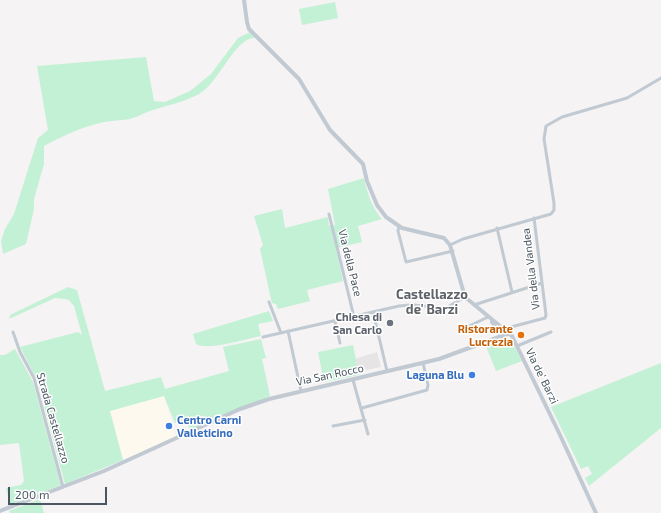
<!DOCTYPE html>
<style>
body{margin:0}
#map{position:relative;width:661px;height:513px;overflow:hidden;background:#f5f3f3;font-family:"Exo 2",sans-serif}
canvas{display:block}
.scale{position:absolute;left:8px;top:487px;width:99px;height:18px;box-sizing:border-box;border:2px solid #4a5661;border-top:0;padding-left:5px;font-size:12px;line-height:14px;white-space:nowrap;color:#4a5661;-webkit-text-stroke:3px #fff;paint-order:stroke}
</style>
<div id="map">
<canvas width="661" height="513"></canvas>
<div class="scale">200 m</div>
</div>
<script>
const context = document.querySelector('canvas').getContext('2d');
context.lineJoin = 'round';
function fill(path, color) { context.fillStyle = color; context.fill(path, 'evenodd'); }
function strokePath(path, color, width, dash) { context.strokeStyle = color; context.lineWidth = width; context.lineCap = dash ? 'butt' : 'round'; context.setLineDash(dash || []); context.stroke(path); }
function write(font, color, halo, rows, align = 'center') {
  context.font = font + ' "Exo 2",sans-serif'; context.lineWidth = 3; context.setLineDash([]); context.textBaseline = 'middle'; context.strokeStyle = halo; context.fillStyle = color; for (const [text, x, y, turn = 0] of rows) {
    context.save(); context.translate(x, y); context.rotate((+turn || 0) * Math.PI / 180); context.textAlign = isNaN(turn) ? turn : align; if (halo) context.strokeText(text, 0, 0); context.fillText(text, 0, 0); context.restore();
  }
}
fill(new Path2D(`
 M164,396L176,438L123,460L110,411Z`), '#fdf9ef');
fill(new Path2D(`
 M377,352L381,367L362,371L361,368L358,369L355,359Z`), '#e6e4e5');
fill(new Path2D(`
 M335,2L338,18L302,25L299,9Z
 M250,32L255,38C235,37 219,83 199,94C184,102 169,105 153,110C145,112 138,117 130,119C120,121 110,120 100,123C80,128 62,136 44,146V164L34,199V209L26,244L3,254L1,241L5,229L14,214L38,138L48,130L37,66L146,57L154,101L165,102L190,91L211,74L238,38Z
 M364,178C368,195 371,206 382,219L358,226L362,242L336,248L343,281L307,290L310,301L278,309L276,304L272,303L271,299L260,249L263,245L254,216L282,209L285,228L328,217L329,226L335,225L328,189Z
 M68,287L77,290L105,391L161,377L165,389L229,371L223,347L261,339L266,358L262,359L270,396L190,431L186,419L175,423L164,396L110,411L123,460L65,484L37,380L20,347L78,332L82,335L74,306L69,300L65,299L55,298L9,319L10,315Z
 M269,311L273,321L258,324L261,336C246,339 208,351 196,344L193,334Z
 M506,337L511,340L522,361L496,371L485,344Z
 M353,345L359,375L324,382L318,352Z
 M15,349L33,382L61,485L10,505L6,488L21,485L24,481L19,443L0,445V355H5Z
 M661,363V428L589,486L585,478L592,474L588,466L581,469L551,407Z
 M40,499L44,513H10L9,511Z`), '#c3f1d5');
strokePath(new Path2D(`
 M329,214L354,317
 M399,226L398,231L406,262L453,251
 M497,228L512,292
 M450,245L463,239L551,214L554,210V203L544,139L546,126L562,117L627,98L661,78
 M269,302L281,333
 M413,305L446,308L465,297
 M474,305L542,283
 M373,312L387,371
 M335,321L340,343
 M465,328L488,317
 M288,331L301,391
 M507,331L511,327L545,318L546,315L534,218
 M13,332L20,352L34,378L63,487
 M263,337L399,306L409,305
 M517,346L551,332
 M353,380L368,434
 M362,408L427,390L428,385L423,363
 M333,426L365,420`), '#c1cad2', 3);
strokePath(new Path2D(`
 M244,0L247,22L249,29L299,79L330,130L363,164L367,181L377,205L386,217L402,228L444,238L450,245L465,297L512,336L560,435L596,513
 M492,322L500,334
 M0,511L104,471L240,409L269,399L439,359L510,333`), '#c1cad2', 4);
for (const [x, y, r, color] of [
 [390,323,4,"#6b7280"],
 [521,335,4,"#e8710a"],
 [472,375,4,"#3f7fe0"],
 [169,426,4,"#3f7fe0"]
]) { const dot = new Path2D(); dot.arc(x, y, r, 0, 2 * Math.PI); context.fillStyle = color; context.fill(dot); strokePath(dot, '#fff', 1.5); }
write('11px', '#4a5661', '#fff', [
 ["Via della Pace",350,263,76],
 ["Via della Vandea",531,269,-97],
 ["Via San Rocco",330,375,-12],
 ["Via de' Barzi",542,376,64],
 ["Strada Castellazzo",53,418,74]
]);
write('bold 11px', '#5b616d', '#fff', [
 ["Chiesa di",382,317],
 ["San Carlo",382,330]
], 'right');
write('bold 11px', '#c56008', '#fff', [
 ["Ristorante",513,329],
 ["Lucrezia",513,342]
], 'right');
write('bold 11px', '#366cbe', '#fff', [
 ["Laguna Blu",464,375],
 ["Centro Carni",177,420,"left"],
 ["Valleticino",177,433,"left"]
], 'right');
write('bold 13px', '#5f6368', '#fff', [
 ["Castellazzo",432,295],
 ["de' Barzi",432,310]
]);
</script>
